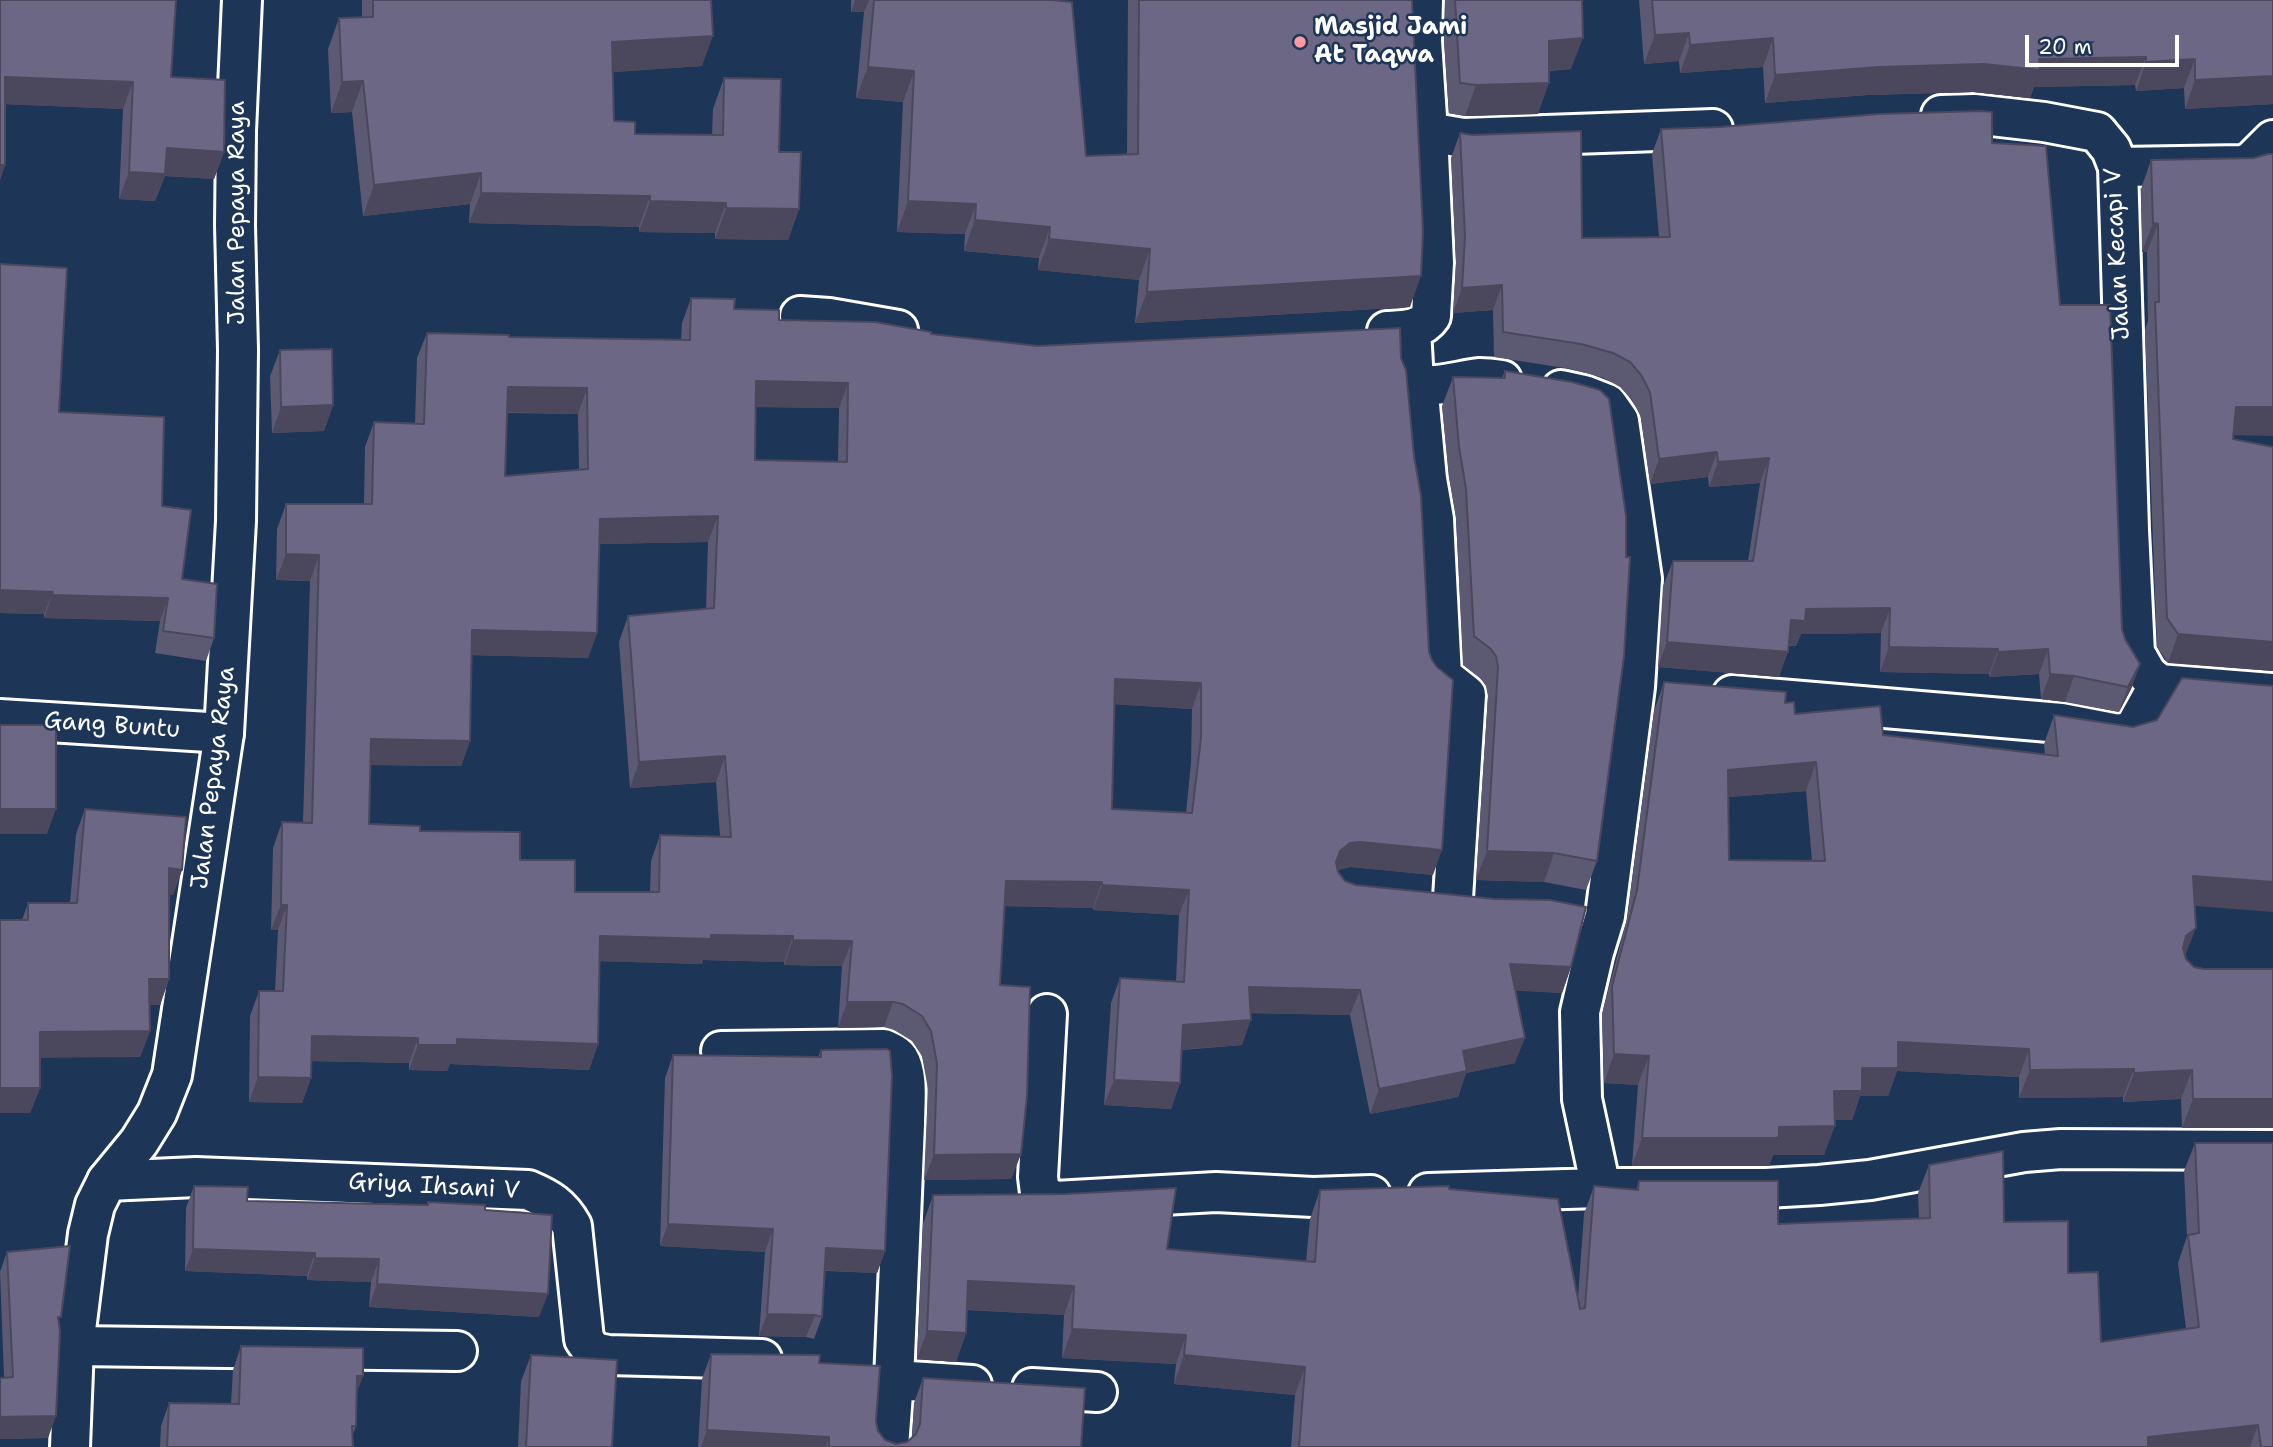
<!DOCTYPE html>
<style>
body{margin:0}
#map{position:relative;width:2273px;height:1447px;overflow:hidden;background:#1d3557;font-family:"Shantell Sans",sans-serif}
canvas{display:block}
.scale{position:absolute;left:2025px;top:35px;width:154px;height:32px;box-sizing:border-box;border:4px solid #fff;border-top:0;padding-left:9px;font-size:21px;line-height:24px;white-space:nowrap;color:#fff;-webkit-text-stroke:5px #1d3557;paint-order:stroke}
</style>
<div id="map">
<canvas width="2273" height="1447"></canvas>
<div class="scale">20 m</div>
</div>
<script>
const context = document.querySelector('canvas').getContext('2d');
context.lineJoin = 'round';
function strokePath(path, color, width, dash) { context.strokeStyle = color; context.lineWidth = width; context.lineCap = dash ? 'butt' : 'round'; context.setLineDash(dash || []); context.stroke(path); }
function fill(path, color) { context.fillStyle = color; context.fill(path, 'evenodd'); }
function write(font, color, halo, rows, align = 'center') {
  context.font = font + ' "Shantell Sans",sans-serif'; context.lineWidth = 5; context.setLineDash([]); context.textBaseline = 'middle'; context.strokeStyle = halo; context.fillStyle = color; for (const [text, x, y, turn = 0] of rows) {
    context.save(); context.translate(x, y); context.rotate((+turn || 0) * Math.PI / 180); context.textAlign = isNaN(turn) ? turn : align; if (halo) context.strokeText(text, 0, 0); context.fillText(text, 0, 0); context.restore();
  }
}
const street = new Path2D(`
 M1423,0L1422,41L1428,132L1463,138L1713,129
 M1941,115L1974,114L2044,122L2097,132L2111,149L2118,167L2129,530L2135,653L2147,674L2159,684L2273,693
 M2118,167L2243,165L2252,161L2273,140
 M800,316L829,318L898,330
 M1411,330L1414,382C1434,390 1459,380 1480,378C1487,378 1495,379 1502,380
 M1387,331C1403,330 1421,331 1431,316L1434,263L1428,132
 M1418,384L1427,479L1434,519L1442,676L1466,695L1453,898
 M1561,390L1584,395L1607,404L1619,421L1642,579L1635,687L1605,916L1594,952L1580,1012L1582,1099L1601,1188
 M1732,695L2061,723L2118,734L2133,731L2159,684
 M0,719L224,733
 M1047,1014L1038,1177L1040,1193L1055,1201L1216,1192L1313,1197L1371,1195
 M721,1051L884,1049C889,1052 895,1053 899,1059C909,1075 905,1104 905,1124L894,1380L972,1385
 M107,1181L196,1177L528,1190C549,1199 561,1206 572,1226L584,1339L593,1352L608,1355L762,1359
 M1428,1193L1601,1188H1766L1819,1185L1870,1180L2024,1152L2061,1149L2273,1150
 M74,1346L457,1351
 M1032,1388L1097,1392
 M889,1447L894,1380`);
const secondary = new Path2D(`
 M70,1447L74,1346L88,1234L95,1205L107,1181L139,1142L157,1113L172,1075L224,733L236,521L238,350L235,225L236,131L242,0`);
strokePath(street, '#fff', 44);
strokePath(secondary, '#fff', 44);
strokePath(street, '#1d3557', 38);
strokePath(secondary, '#1d3557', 38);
fill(new Path2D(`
 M0,0L171,77L224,152L214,179L165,176L155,201L119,199L123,109L5,104V165L0,180Z
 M362,0H711L702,66L613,72L614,121L635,134L712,135L713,109L724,78L779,152L799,209L788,240L715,239V233L639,232V227L469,223L470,204L363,216L352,112L331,113L328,49L339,18L362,17Z
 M851,0H1052L1086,156L1127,154L1128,0H1412L1410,307L1135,323L1139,280L1038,270L1039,258L964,251L965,234L897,232L903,102L856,98L864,12H851Z
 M1445,0H1582L1571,69L1549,71L1538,114L1465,116L1449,113L1444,41Z
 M1639,0H2273V104L2185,109L2184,88L2136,91L2135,85L2034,87L2030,98L1973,92L1868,95L1765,103L1763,67L1680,73L1679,61L1644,64Z
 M1661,129L1992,143L2060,305L2122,629L2125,639L2140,664L2131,689L2119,712L2065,702L2041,699L2039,674L1989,677V674L1880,672L1881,633L1801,634L1796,646H1789L1779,677L1658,667L1663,586L1673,561H1748L1760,483L1709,487L1708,477L1650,484L1641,417L1632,400L1620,387L1604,378L1571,369L1494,357L1493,310L1453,313L1456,262L1451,158L1460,133L1582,238L1659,237L1652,154Z
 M2151,160L2233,435V439L2273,447L2168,663L2157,647L2145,330L2148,321L2147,252H2142L2141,189Z
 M0,264L59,412L162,506L182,579L214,638L206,661L155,653L160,621L44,618V614L0,613Z
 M691,298L779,320L931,334L1433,875L1351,867L1341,869L1338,871L1345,881L1571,967L1562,993L1515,990V1063L1466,1073L1458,1097L1370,1114L1350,1015L1251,1013L1242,1045L1182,1050L1180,1083L1171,1109L1104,1105L1111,1003L1120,978L1176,981L1179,915L1093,910V908L1005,906L1000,985L1021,1154L1011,1179L924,1180L928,1089L922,1056L912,1041L894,1030L884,1027L838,1028L842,966L784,965V962L703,960L702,964L600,961L598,1044L589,1070L450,1064L447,1071L409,1070V1063L312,1061L311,1078L302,1103L249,1102L250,1016L259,991H275L278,930H271L273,848L282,822L303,823L310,581L276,580L277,529L286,504H364L365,447L374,422L415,423L417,358L427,333L509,337L681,340L682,323ZM756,407L839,408L838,462L755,460ZM507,413L578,414L579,470L505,476ZM708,542L706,609L628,616L619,642L630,788L716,782L720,836L660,835L651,861L650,892H575L520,860L420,831L369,824L371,765L461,766L470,741L471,655L588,658L597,633L600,544ZM1114,704L1192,709L1191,763L1186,813L1112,809Z
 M280,350L333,405L324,431L272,433L270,376Z
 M1505,371L1597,861L1586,890L1544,882L1476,880L1488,696L1486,686L1480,678L1463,665L1456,518L1449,476L1442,406L1453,377L1502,378Z
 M1664,682L1785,703L1795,714L1883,735L2045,755L2044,744L2054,715L2195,906L2185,957L2186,959L2194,967L2204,969H2273V1128H2182L2181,1099L2123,1102V1097L2019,1098V1077L1897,1071L1888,1096H1860L1852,1120H1835L1824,1155H1773L1769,1166H1632L1638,1085L1604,1083L1602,1014L1627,919L1654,711ZM1806,791L1812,861L1729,860L1728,797Z
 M85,809L182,870L173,895H169V979L160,1005H149L150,1031L140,1057H40V1088L30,1113H0V920H22L28,903H70L76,834Z
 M821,1050L885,1251L877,1273L825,1271L822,1317L814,1339L806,1337L759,1336L765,1252L660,1246L665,1078L673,1055L818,1057Z
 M2195,1143L2273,1447H1291L1295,1395L1174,1384L1176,1364L1062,1358L1064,1315L967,1310L966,1333L956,1362L917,1359L923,1224L933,1195L1167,1249L1306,1261L1310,1219L1320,1190L1449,1189L1578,1297L1584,1214L1594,1186L1636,1190L1639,1181L1778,1224L1919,1219L1918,1193L1929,1165L2004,1222L2068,1273L2101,1342L2186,1329L2178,1263L2187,1236L2184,1171Z
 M194,1186L247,1201L427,1205L428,1202L485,1210L539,1317L369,1307L371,1282L307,1280V1276L185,1271L186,1208Z
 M7,1252L59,1322L48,1438L0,1439V1378L4,1377L0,1272Z
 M241,1346L363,1376L357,1391L356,1426L352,1437L353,1447H160L161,1426L169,1403L231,1404L233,1370Z
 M711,1354L819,1363L876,1421L878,1431L885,1440L896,1444L907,1442L912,1438L914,1403L923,1378L1081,1447H698L702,1379Z
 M531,1355L612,1447H518L521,1381Z`), '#5c5972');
fill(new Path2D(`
 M855,0H869L864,12H851Z
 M1689,33L1679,61L1644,64L1655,35Z
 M713,36L702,66L601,73L612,42Z
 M1583,38L1571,69L1537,71L1549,41Z
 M1773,38L1763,67L1680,73L1690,45Z
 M2146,57L2135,85L2034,87L2030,98L1973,92L1868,95L1765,103L1775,75L1879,67L2039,59Z
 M2195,59L2184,88L2136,91L2146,62Z
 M868,67L914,71L903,102L856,98Z
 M2273,76V104L2185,109L2195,80Z
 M5,77L133,82L123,109L0,104Z
 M363,81L352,112L331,113L342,82Z
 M1549,83L1538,114L1465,116L1476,85Z
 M167,148L224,152L214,179L165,176L155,201L119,199L129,172Z
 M0,165H5L0,180Z
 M481,173L470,204L363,216L374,185Z
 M481,193L650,196L639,227L469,223Z
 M650,201L726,203L715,233L639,232Z
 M908,201L976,204L965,234L897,232Z
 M726,208L799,209L788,240L715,239Z
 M975,220L1050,227L1039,258L964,251Z
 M2153,223L2158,224L2147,252H2142Z
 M1049,239L1150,249L1139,280L1038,270Z
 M1421,276L1410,307L1135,323L1147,292Z
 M1502,285L1493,310L1453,313L1462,288Z
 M756,381L848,383L839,408L747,407Z
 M508,387L587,388L578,414L498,412Z
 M333,405L324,431L272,433L281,407Z
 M2236,407H2273V436L2226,435Z
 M1717,452L1708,477L1650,484L1659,459Z
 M1769,458L1760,483L1709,487L1718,462Z
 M718,516L708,542L591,544L600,519Z
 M286,554L319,555L310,581L276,580Z
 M0,590L53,592L44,614L0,613Z
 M52,595L168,598L160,621L44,618Z
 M1890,608L1881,633L1801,634L1796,646L1782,645L1791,620L1806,609Z
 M472,630L597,633L588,658L462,655Z
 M2178,634L2273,642V671L2168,663Z
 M1667,642L1788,652L1779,677L1658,667Z
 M1889,647L1998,649L1989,674L1880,672Z
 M2048,649L2039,674L1989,677L1998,652Z
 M2140,664L2131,689L2119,712L2128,687Z
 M2050,674L2074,676L2065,702L2041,699Z
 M1115,679L1201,683L1192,709L1106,704Z
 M371,739L470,741L461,766L362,765Z
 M725,756L716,782L630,788L639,762Z
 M1816,762L1806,791L1717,798L1728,770Z
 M0,809H56L47,834H0Z
 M1360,842L1442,850L1433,875L1351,867L1341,869L1331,877L1340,851L1350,843Z
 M1487,851L1554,853L1544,882L1476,880Z
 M169,868L182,870L173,895L160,894Z
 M2193,876L2273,882V912L2183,905Z
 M1006,881L1102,882L1093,908L997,906Z
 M1102,885L1189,890L1179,915L1093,910Z
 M281,905H287L278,930H271Z
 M2196,928L2185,956L2175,965L2186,936Z
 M711,935L793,936L784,962L703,960L702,964L591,961L600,936Z
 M793,940L852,941L842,966L784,965Z
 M1510,964L1571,967L1562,993L1501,990Z
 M149,979H169L160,1005H140Z
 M1249,987L1360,990L1350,1015L1240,1013Z
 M847,1002H893L884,1027L838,1028Z
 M1251,1020L1242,1045L1174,1050L1183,1025Z
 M150,1031L140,1057L31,1058L40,1032Z
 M312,1036L418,1038L409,1063L303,1061Z
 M1525,1038L1515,1063L1466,1073L1458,1097L1370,1114L1379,1089L1463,1051Z
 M457,1039L598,1044L589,1070L450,1064L447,1071L409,1070L418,1045Z
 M1898,1042L2029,1049L2019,1077L1897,1071L1888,1096H1860L1852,1120H1824L1834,1091L1862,1068Z
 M1614,1054L1649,1056L1638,1085L1604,1083Z
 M2134,1069L2123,1097L2019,1098L2030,1070Z
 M2192,1070L2181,1099L2123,1102L2134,1073Z
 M258,1077L311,1078L302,1103L249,1102Z
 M1114,1080L1180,1083L1171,1109L1104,1105Z
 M0,1088H40L30,1113H0Z
 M2193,1099H2273V1128H2182Z
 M1835,1126L1824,1155H1773L1769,1166H1632L1642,1138L1779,1127Z
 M1021,1154L1011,1179L924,1180L934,1155Z
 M668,1224L773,1229L765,1252L660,1246Z
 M826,1248L885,1251L877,1273L818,1270Z
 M193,1249L315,1253L307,1276L185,1271Z
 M315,1258L379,1259L371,1282L307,1280Z
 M968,1281L1074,1286L1064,1315L958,1309Z
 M377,1284L548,1294L539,1317L369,1307Z
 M767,1314L815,1315L806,1337L759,1336Z
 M1072,1329L1186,1335L1176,1364L1062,1358Z
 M927,1331L966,1333L956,1362L917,1359Z
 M1184,1355L1305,1367L1295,1395L1174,1384Z
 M357,1376H363L354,1400Z
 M56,1416L48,1438L0,1439V1417Z
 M2258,1425L2250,1447H2144L2148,1437Z
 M707,1430L829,1437L826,1447H701Z`), '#4b485d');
const building = new Path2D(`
 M0,0H176L171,77L225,80L224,152L167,148L165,174L129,172L133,82L5,77V165H0Z
 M373,0H711L713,36L612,42L614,121L635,122V134L723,135L724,78L781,79L779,152H801L799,209L726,208V203L650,201V196L481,193V173L374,185L363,81L342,82L339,18L373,17Z
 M874,0H1052L1072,2L1086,156L1138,154L1139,0H1412L1423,232L1421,276L1147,292L1150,249L1049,239L1050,227L975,220L976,204L908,201L914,71L868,67Z
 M1455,0H1582L1583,38L1549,41V83L1476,85L1460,83Z
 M1652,0H2273V76L2195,80V59L2146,62V57L2039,59L2040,70L1984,64L1879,67L1775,75L1773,38L1690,45L1689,33L1655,35Z
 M1982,111L1992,112V143L2046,146L2060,305H2110L2122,629L2125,639L2140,664L2128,687L2074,676L2050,674L2048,649L1998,652V649L1889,647L1890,608L1806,609L1805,621L1791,620L1788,652L1667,642L1673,561H1753L1769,458L1718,462L1717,452L1659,459L1650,392L1641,375L1630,362L1613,353L1581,344L1503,332L1502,285L1462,288L1465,237L1460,133L1473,135L1581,131L1582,238L1670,237L1661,129L1720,127L1879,114Z
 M2268,154H2273V407H2236L2233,439L2273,447V642L2178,634L2167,618L2155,302H2159L2158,224L2153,223L2151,160L2254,158Z
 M0,264L67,268L59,412L164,417L162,506L191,510L182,579L217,584L214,638L163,631L168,598L52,595L53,592L0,590Z
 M691,298L735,299L734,309L779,310V320L875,322L931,332V334L1038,346L1400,328L1401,358L1406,370L1414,456L1421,496L1429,652L1432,660L1437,667L1453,680L1442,850L1360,842L1350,843L1340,851L1336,862L1338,872L1345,881L1356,885L1495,899L1550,900L1586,907L1571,967L1510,964L1525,1038L1463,1051L1467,1071L1379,1089L1360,990L1249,987L1251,1020L1183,1025L1180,1083L1114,1080L1120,978L1184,982L1189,890L1102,885V882L1006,881L1000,985L1030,987L1027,1096L1021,1154L934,1155L937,1064L931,1031L922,1016L903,1004L893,1002H847L852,941L793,940V936L711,935V939L600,936L598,1044L457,1039V1045H418V1038L312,1036L311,1078L258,1077L259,991H283L287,905H281L282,822L312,823L319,555L286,554V504H372L374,422L424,424L427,333L509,335V337L690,340ZM756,381L848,383L847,462L755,460ZM508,387L587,388L588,469L505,476ZM718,516L714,608L628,616L639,762L725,756L731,837L660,835L659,892H575V860H520V832L420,831V826L369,824L371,739L470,741L472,630L597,633L600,519ZM1115,679L1201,683V738L1192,813L1112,809Z
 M332,349L333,405L281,407L280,350Z
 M1505,371L1572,382L1600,390L1609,399L1626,516V557H1630L1624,656L1597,861L1554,853L1487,851L1498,667L1496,656L1491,649L1474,636L1466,489L1459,447L1453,377L1505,378Z
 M2182,678L2273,686V882L2193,876L2196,928L2186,936L2183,948L2186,959L2194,967L2204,969H2273V1099H2193L2192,1070L2134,1073V1069L2030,1070L2029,1049L1898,1042V1068H1862V1091H1834L1835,1126L1779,1127V1137L1776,1138H1642L1649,1056L1614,1054L1612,986L1637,890L1664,682L1786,692L1785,703L1794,702L1795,714L1880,706L1883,735L2058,756L2054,715L2133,727L2157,720ZM1816,762L1825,861L1729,860L1728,770Z
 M0,725H56V809H0Z
 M85,809L186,817L182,870L169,868V979H149L150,1031L40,1032V1088H0V920H28V903H77Z
 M887,1049L890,1051L892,1076L885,1251L826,1248L822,1317L815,1315L767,1314L773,1229L668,1224L673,1055L821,1057V1050Z
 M2195,1143H2273V1447H2261L2258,1425L2148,1437V1447H1299L1305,1367L1184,1355L1186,1335L1072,1329L1074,1286L968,1281L966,1333L927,1331L933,1195L1066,1194L1176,1188L1167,1249L1315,1262L1320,1190L1449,1186V1189L1558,1199L1580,1309L1585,1308L1594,1186L1638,1190L1639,1181H1778V1224L1930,1218L1929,1165L2003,1151L2004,1222L2068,1221V1273L2098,1272L2101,1342L2199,1327L2188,1235L2199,1233Z
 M194,1186L248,1187L247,1201L428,1205V1202L485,1205V1210L552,1215L548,1294L377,1284L379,1259L315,1258V1253L193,1249Z
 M70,1246L61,1317H58L60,1331L56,1416L0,1417V1378L13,1377L7,1252Z
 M241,1346L363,1348V1376H357L356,1426H352L353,1447H167L169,1403L239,1404Z
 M711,1354L820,1355L819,1363L880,1366L876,1421L878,1431L885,1440L896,1444L907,1442L916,1434L920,1424L923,1378L1085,1388L1081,1447H829V1437L707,1430Z
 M531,1355L617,1360L612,1447H526Z`);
fill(building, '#6b6785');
strokePath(building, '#4b485d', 2);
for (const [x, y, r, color] of [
 [1300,42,7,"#ff9aa2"]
]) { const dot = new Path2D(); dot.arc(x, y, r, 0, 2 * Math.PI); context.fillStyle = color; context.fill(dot); strokePath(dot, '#1d3557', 2.5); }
write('bold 24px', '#fff', '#1d3557', [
 ["Masjid Jami",1314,28],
 ["At Taqwa",1314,56]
], 'left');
write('24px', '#fff', '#1d3557', [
 ["Jalan Pepaya Raya",238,213,-90],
 ["Jalan Kecapi V",2118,254,-93],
 ["Gang Buntu",112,726,4],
 ["Jalan Pepaya Raya",214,778,-83],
 ["Griya Ihsani V",434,1187,3]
]);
</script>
